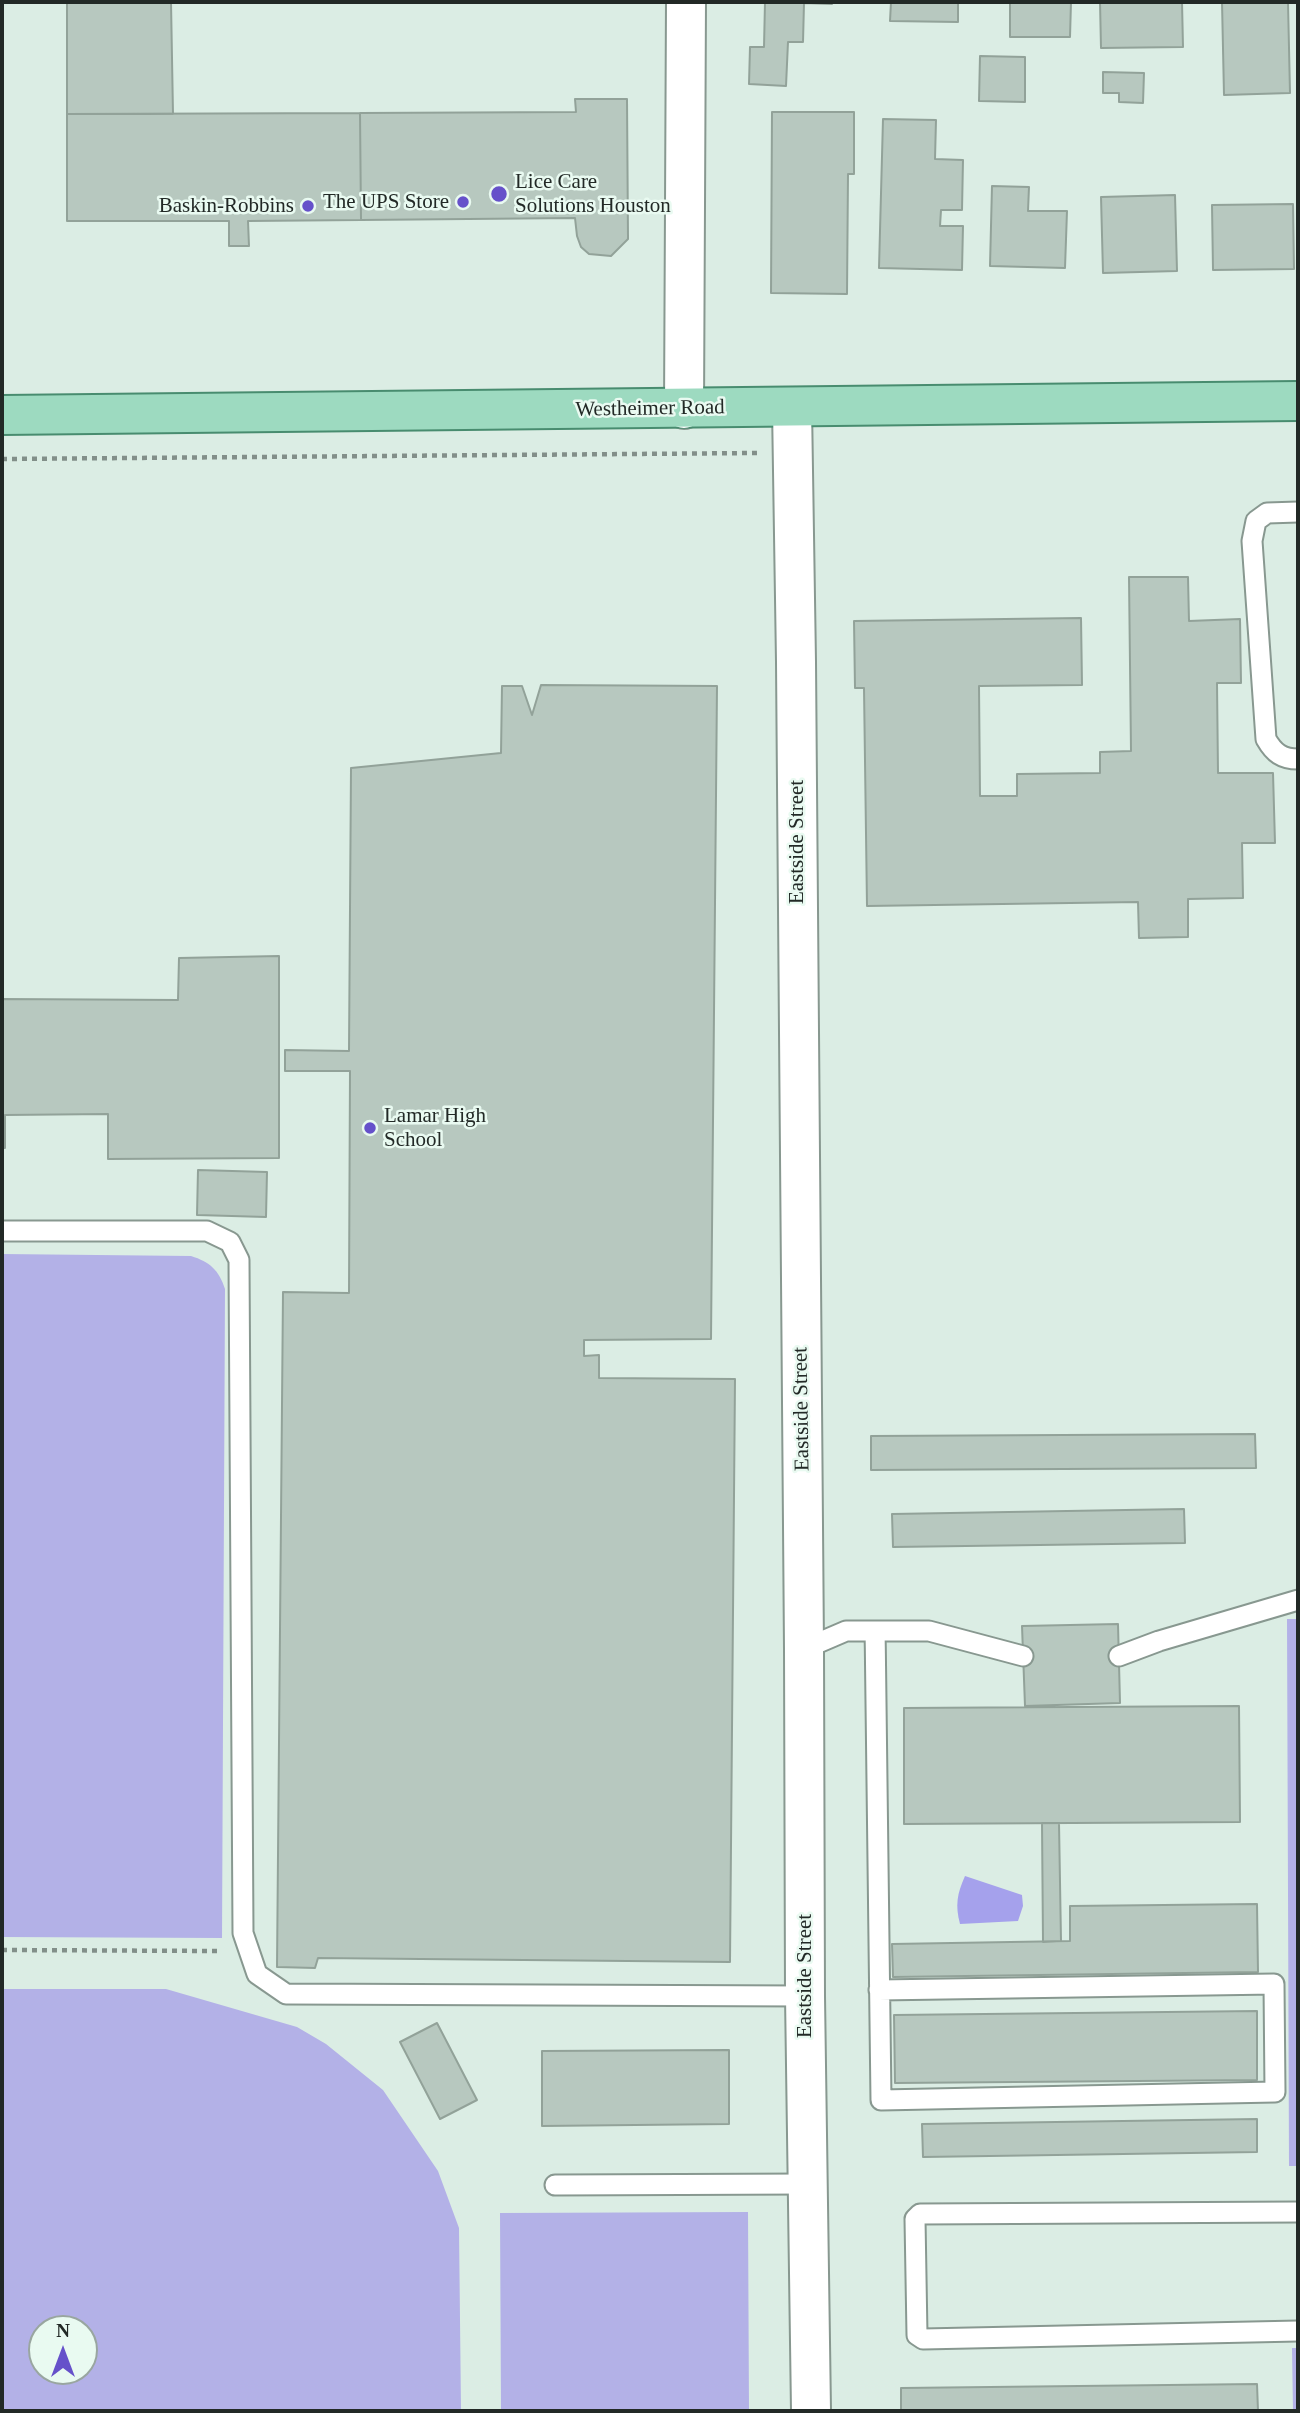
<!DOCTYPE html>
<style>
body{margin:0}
#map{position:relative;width:1300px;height:2413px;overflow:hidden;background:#dbede4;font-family:"Times New Roman",serif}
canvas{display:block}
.frame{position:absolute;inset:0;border:4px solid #222926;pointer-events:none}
.north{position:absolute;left:28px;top:2315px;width:70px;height:70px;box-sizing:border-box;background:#e9faf1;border:2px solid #99a6a0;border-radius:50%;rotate:0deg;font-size:19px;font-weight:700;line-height:28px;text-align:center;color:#222926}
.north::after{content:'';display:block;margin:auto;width:24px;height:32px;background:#6651ca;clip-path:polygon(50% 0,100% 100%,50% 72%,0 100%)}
</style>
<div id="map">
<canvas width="1300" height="2413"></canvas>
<div class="frame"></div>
<div class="north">N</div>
</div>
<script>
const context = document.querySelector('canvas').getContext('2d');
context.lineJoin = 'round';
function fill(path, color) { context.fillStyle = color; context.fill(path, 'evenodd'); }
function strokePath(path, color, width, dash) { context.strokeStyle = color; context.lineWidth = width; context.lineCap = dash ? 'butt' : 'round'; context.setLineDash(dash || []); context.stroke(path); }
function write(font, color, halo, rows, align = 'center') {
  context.font = font + ' "Times New Roman",serif'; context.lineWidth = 5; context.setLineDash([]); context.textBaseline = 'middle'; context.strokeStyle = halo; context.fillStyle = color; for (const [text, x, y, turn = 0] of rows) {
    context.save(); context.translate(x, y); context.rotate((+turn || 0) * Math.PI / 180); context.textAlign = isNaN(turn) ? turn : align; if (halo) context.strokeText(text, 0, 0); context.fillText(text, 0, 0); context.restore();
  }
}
fill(new Path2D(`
 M2,1254L191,1256C210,1262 219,1270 225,1289L222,1938L2,1937Z
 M1287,1619H1298V2166H1289Z
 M2,1989H166L297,2027L326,2044L383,2090L438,2171L459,2228L461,2411H2ZM84,2329V2371H42V2329Z
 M748,2212L749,2411H501L500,2213Z
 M1292,2348H1298V2411H1293Z`), '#b3b1e7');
fill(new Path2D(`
 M965,1876L1022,1895L1023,1906L1018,1921L960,1924C955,1905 957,1894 965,1876Z`), '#a5a1ec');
const building = new Path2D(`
 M67,2H171L173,114H67Z
 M765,2H832V4L804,3L803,42H788L786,86L749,84L750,47H764Z
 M891,2H958V22L890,21Z
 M1010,2H1071L1070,37H1010Z
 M1100,2H1182L1183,47L1101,48Z
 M1222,2H1288L1290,93L1224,95Z
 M980,56L1025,57V102L979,101Z
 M1103,72L1144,73L1143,103L1119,102V93H1103Z
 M575,99H627L628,239L611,256L589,254L581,247L577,236L575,218L361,220L360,113L576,112Z
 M772,112H854V174H848L847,294L771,293Z
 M360,113L361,220L248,221L249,246H229V221H67V114Z
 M883,119L936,120L935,159L963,160L962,210H941L940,226H963L962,270L879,268Z
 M992,186L1029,187L1028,211H1067L1065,268L990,266Z
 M1175,195L1177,271L1103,273L1101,197Z
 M1293,204L1294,269L1213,270L1212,205Z
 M1129,577H1188L1189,621L1240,619L1241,683H1217L1218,773H1273L1275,843H1242L1243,898L1188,899V937L1139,938L1138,902L867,906L864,688H855L854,621L1081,618L1082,685L979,686L980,796H1017V774L1100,773V752L1131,751Z
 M541,685L717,686L711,1339L584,1340V1356L599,1355V1378L735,1379L730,1962L318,1958L315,1968L277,1967L283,1292L349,1293L350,1071H285V1050L349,1051L351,768L501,753L502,686H522L532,715Z
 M279,956V1158L108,1159V1114L5,1115V1148H2V999L178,1000L179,958Z
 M198,1170L267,1172L266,1217L197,1215Z
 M1255,1434L1256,1468L871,1470V1436Z
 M1184,1509L1185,1543L893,1547L892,1514Z
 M1118,1624L1120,1703L1025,1706L1022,1626Z
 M1239,1706L1240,1822L904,1824V1708Z
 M1042,1823H1059L1061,1941L1043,1942Z
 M1257,1904L1258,1972L893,1977L892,1944L1070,1941V1906Z
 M1257,2011V2080L895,2083L894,2015Z
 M437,2023L477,2100L440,2119L400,2042Z
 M729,2050V2124L542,2126V2051Z
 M1257,2119V2152L923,2157L922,2124Z
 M1257,2384L1258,2411H901V2388Z`);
fill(building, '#b7c8bf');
strokePath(building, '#92a299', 2);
const lane = new Path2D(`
 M1298,512L1267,513L1256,521L1252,541L1266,739C1274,753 1282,759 1298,759
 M2,1231H207L230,1242L239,1260L243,1933L257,1974L286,1994L805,1996
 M875,1631C878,1787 879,1943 881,2100L1275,2092L1274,1984L879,1990
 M804,1649L846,1631H929L1023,1656
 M1119,1656L1159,1641L1298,1600
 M555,2185L807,2184
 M1298,2212L920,2214L915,2219L917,2335L923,2339L1298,2331`);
const street = new Path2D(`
 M792,407L796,662L804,1649L805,1996L811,2411
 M684,409L686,2`);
const primary = new Path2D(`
 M2,415L1298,401`);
strokePath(lane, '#889890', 23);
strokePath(street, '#889890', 42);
strokePath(primary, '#488c6f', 42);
strokePath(new Path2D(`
 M2,459L757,453
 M2,1950L218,1951`), '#828f89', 4.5, [5, 5]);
strokePath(lane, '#fff', 19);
strokePath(street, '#fff', 38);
strokePath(primary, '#9ddac0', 38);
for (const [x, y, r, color] of [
 [499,194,9,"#6651ca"],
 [463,202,7,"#6651ca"],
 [308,206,7,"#6651ca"],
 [370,1128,7,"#6651ca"]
]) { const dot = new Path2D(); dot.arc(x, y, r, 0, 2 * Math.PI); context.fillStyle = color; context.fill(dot); strokePath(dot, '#e9faf1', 2.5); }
write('21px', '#222926', '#e9faf1', [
 ["Lice Care",515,182],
 ["Solutions Houston",515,206],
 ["The UPS Store",449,202,"right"],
 ["Baskin-Robbins",294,206,"right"],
 ["Lamar High",384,1116],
 ["School",384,1140]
], 'left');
write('21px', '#222926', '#e9faf1', [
 ["Westheimer Road",650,409,-1],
 ["Eastside Street",797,842,-90],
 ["Eastside Street",802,1409,-91],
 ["Eastside Street",805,1976,-90]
]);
</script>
